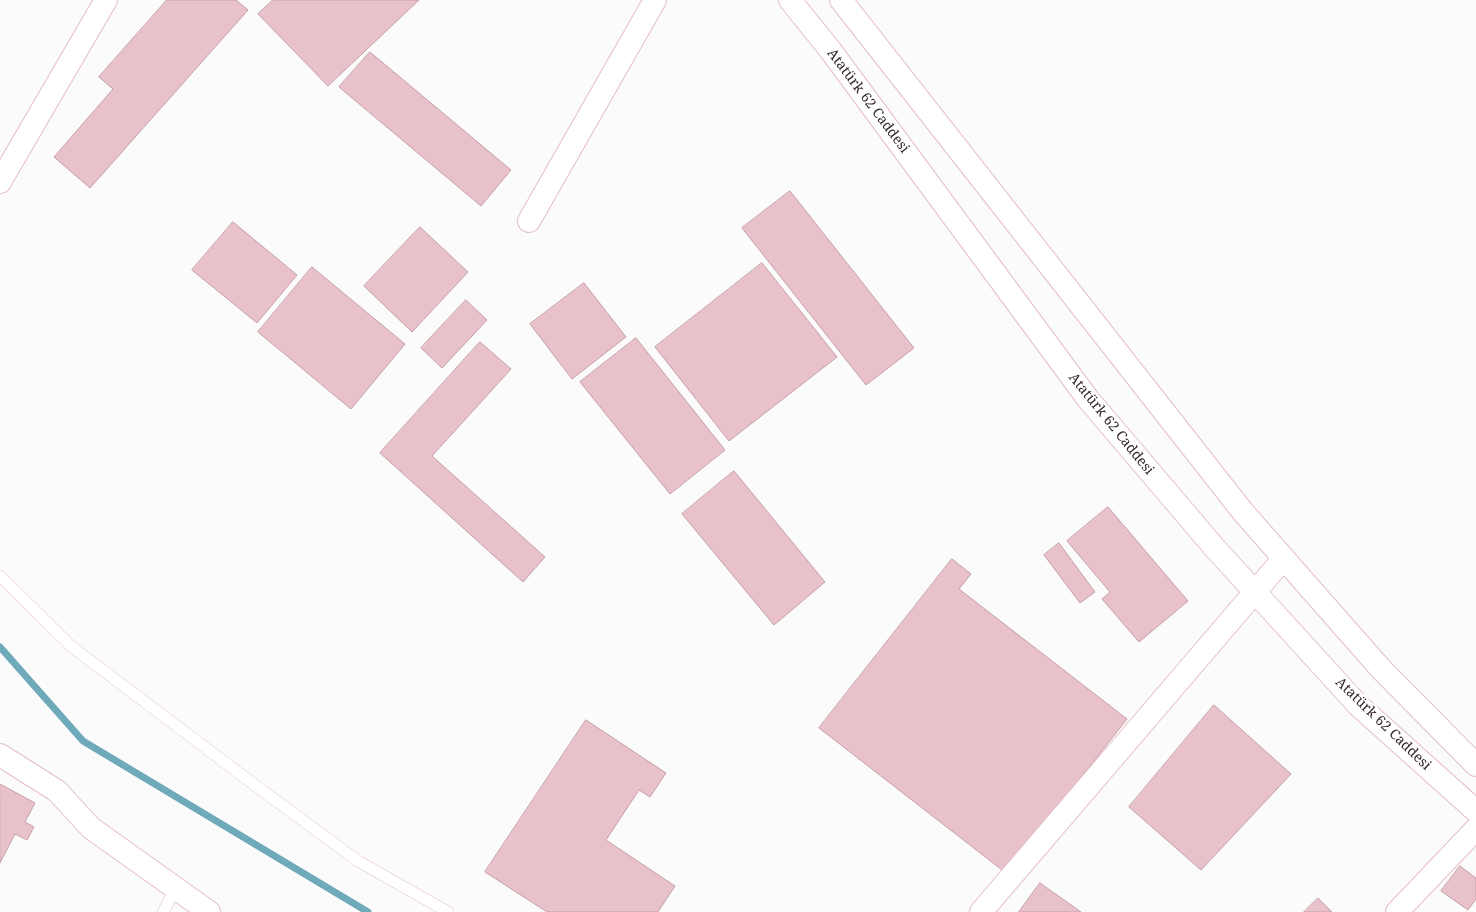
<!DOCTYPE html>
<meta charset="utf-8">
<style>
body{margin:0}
canvas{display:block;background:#fbfbfb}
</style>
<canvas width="1476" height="912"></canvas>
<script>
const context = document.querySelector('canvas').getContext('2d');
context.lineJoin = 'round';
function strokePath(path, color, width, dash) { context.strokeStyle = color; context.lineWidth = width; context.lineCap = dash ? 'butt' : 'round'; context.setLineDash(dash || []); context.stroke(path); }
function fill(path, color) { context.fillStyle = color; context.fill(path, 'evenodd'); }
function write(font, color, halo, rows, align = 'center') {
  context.font = font + ' "Noto Serif",serif'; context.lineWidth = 4.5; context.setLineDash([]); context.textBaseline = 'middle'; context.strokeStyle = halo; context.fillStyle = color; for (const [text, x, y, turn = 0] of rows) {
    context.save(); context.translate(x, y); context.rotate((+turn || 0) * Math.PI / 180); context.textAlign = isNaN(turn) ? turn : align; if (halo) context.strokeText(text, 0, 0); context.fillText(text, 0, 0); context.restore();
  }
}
strokePath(new Path2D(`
 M0,647L83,741L368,912`), '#6eaab9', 7);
const building = new Path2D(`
 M167,0H236L248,10L90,188L54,157L113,89L99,77Z
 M273,0H419L328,86L258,14Z
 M370,52L511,170L481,206L339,87Z
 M790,191L914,348L866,385L742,228Z
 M233,222L297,275L257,323L192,270Z
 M420,227L468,272L412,332L364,286Z
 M762,263L837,357L729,441L655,347Z
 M312,267L405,344L351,409L258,332Z
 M584,283L626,337L572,379L530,324Z
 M466,300L487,320L442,368L421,348Z
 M636,338L725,450L670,494L580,382Z
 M480,342L511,369L432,456L545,557L523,582L380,453Z
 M734,471L825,582L774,625L682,514Z
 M1108,507L1188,601L1139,642L1102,599L1110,592L1067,541Z
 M1059,543L1095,592L1080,603L1044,555Z
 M952,559L971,574L959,589L1127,719L1006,873L819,728Z
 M1214,705L1291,774L1201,870L1129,807Z
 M586,720L666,773L650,797L639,790L606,840L675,886L658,912H547L485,872Z
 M0,784L35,803L25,822L34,827L27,840L15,834L0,863Z
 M1460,866L1476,878V899L1468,910L1441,891Z
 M1040,883L1081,912H1019Z
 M1318,898L1332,912H1304Z`);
fill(building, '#e8c1ca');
strokePath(building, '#c59fa7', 1);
const lane = new Path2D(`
 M0,576L72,647L256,786L358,861L448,912
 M163,912L176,888`);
const street = new Path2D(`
 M790,0L831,51L1088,399L1213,546L1358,705L1476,811
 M841,0L1243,512L1381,669L1476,765
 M0,182L106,0
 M529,221L655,0
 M0,755L57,791L91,828L209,912
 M981,912L1284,558
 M1397,912L1476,829`);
strokePath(lane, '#e5bec7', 12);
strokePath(street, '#e5bec7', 24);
strokePath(lane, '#fff', 11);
strokePath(street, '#fff', 22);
write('14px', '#35272a', '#fff', [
 ["Atatürk 62 Caddesi",868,101,53],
 ["Atatürk 62 Caddesi",1111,424,51],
 ["Atatürk 62 Caddesi",1383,724,44]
]);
</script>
